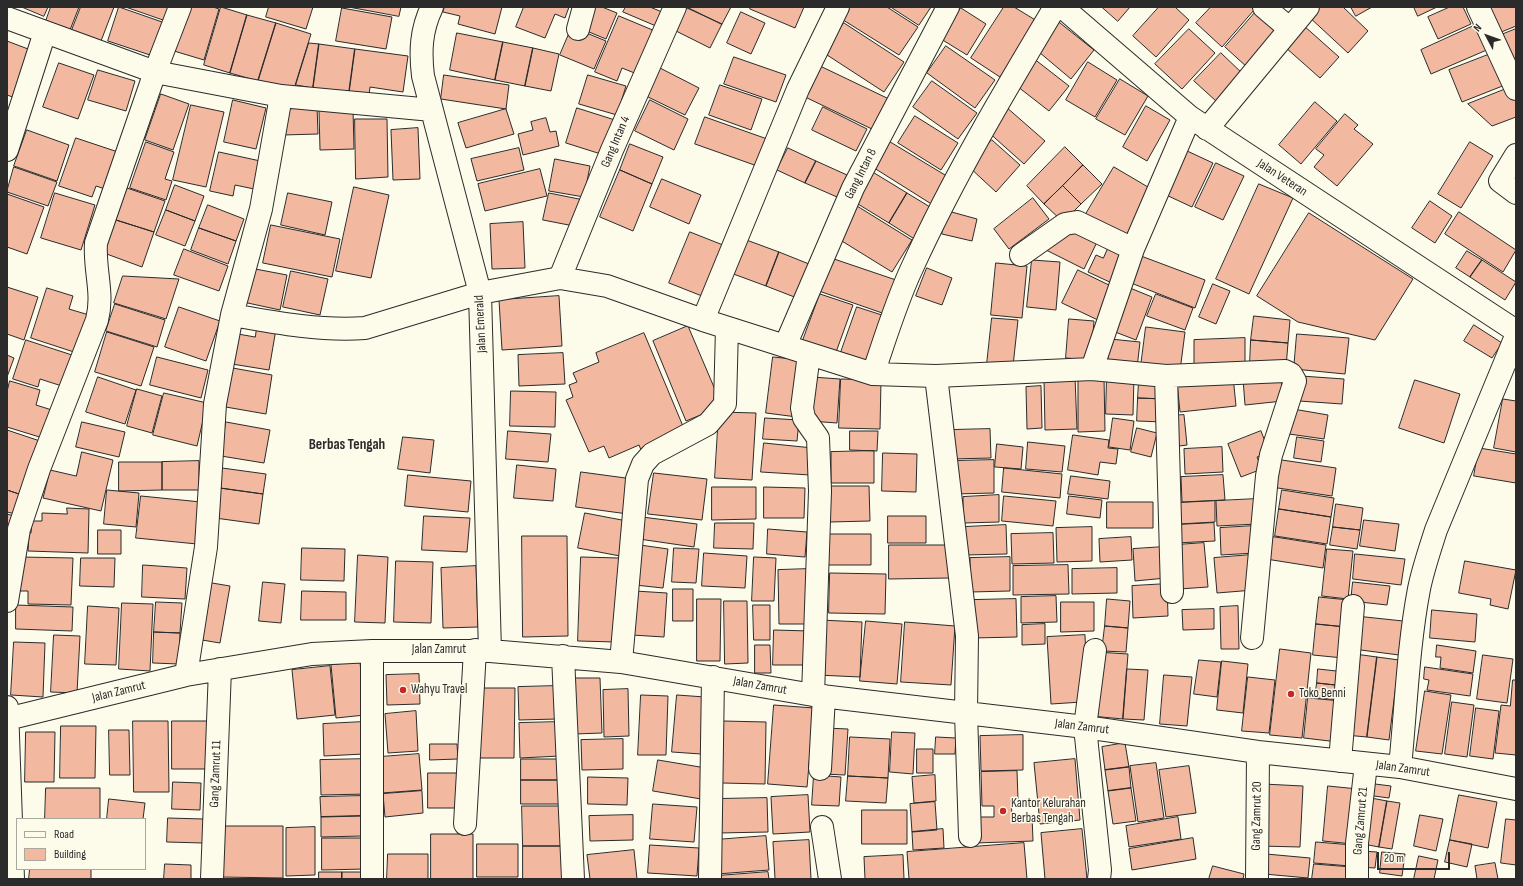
<!DOCTYPE html>
<style>
body{margin:0}
#map{position:relative;width:1523px;height:886px;overflow:hidden;background:#fdfbea;font-family:"Sofia Sans Condensed",sans-serif}
canvas{display:block}
.frame{position:absolute;inset:0;border:8px solid #2b2b2b;pointer-events:none}
.legend{position:absolute;left:16px;top:818px;width:130px;height:52px;box-sizing:border-box;background:#fdfbea;border:1px solid #a9a89e;margin:0;padding:5px 7px;list-style:none;font-size:12px;color:#2b2b2b}
.legend li{display:flex;align-items:center;gap:8px;height:20px}
.legend b{width:20px;border:1px solid #a9a89e}
.north{position:absolute;left:1467px;top:16px;width:40px;height:40px;-webkit-text-stroke:3px #fdfbea;paint-order:stroke;rotate:311deg;font-size:11px;font-weight:700;line-height:16px;text-align:center;color:#2b2b2b}
.north::after{content:'';display:block;margin:auto;width:14px;height:18px;background:#2b2b2b;clip-path:polygon(50% 0,100% 100%,50% 72%,0 100%)}
.scale{position:absolute;left:1377px;top:852px;width:73px;height:18px;box-sizing:border-box;border:2px solid #2b2b2b;border-top:0;padding-left:5px;font-size:12px;line-height:14px;white-space:nowrap;color:#2b2b2b;-webkit-text-stroke:3px #fdfbea;paint-order:stroke}
</style>
<div id="map">
<canvas width="1523" height="886"></canvas>
<div class="frame"></div>
<ul class="legend">
<li><b style="height:5px;background:#fdfbea"></b>Road</li>
<li><b style="height:11px;background:#f2b8a0"></b>Building</li>
</ul>
<div class="north">N</div>
<div class="scale">20 m</div>
</div>
<script>
const context = document.querySelector('canvas').getContext('2d');
context.lineJoin = 'round';
function fill(path, color) { context.fillStyle = color; context.fill(path, 'evenodd'); }
function strokePath(path, color, width, dash) { context.strokeStyle = color; context.lineWidth = width; context.lineCap = dash ? 'butt' : 'round'; context.setLineDash(dash || []); context.stroke(path); }
function write(font, color, halo, rows, align = 'center') {
  context.font = font + ' "Sofia Sans Condensed",sans-serif'; context.lineWidth = 3; context.setLineDash([]); context.textBaseline = 'middle'; context.strokeStyle = halo; context.fillStyle = color; for (const [text, x, y, turn = 0] of rows) {
    context.save(); context.translate(x, y); context.rotate((+turn || 0) * Math.PI / 180); context.textAlign = isNaN(turn) ? turn : align; if (halo) context.strokeText(text, 0, 0); context.fillText(text, 0, 0); context.restore();
  }
}
const building = new Path2D(`
 M22,7H48L44,16Z
 M51,7H79L70,30L46,21Z
 M81,7H114L101,41L72,30Z
 M119,7L165,23L153,56L108,41Z
 M126,7H172L167,21Z
 M187,7H213L219,9L204,60L174,51Z
 M221,7L247,15L230,73L204,65Z
 M269,7H313L306,29L266,17Z
 M349,7H401L399,16Z
 M445,7H502L495,34L458,24L460,16L443,12Z
 M524,7H569L565,18L555,14L545,38L516,27Z
 M585,7H602L617,13L606,39L577,27Z
 M626,7H650L662,12L656,26L623,12Z
 M687,7H731L722,24Z
 M751,7H804L795,28L750,9Z
 M847,7H887L918,27L899,55L840,18Z
 M891,7H931L919,25Z
 M1004,7H1014L1037,21L1000,77L971,58Z
 M1102,7H1130L1118,21Z
 M1159,7H1175L1189,20L1156,57L1133,36Z
 M1211,7H1251L1254,10L1222,47L1196,23Z
 M1260,7L1283,28L1248,68L1225,47Z
 M1315,7H1343L1368,31L1348,53L1307,15Z
 M1351,7H1372L1356,16Z
 M1414,7H1437L1418,16Z
 M1450,7H1463L1471,24L1438,39L1428,17Z
 M1487,7H1516V26L1494,35Z
 M342,8L392,17L386,49L336,41Z
 M687,8L722,24L710,48L676,31Z
 M961,8L986,24L967,55L941,39Z
 M741,12L765,23L751,54L727,43Z
 M247,15L276,23L258,81L230,73Z
 M619,16L655,31L637,74L622,68L617,81L595,72Z
 M1055,19L1094,50L1071,79L1033,47Z
 M276,23L311,34L293,92L258,81Z
 M844,23L904,62L884,92L824,53Z
 M1478,24L1489,49L1431,74L1421,50Z
 M1303,25L1339,57L1320,78L1285,47Z
 M572,27L606,41L594,69L560,55Z
 M1189,29L1215,53L1182,89L1155,64Z
 M1516,29V58L1506,62L1496,37Z
 M457,33L503,42L495,80L450,70Z
 M7,41L36,52L18,99L7,95Z
 M503,42L533,48L525,86L495,80Z
 M309,43L319,44L313,88L296,85Z
 M319,44L355,49L349,93L313,88Z
 M946,46L995,80L975,108L927,73Z
 M533,48L559,54L551,91L525,86Z
 M355,49L408,56L403,92L370,87L369,95L349,93Z
 M1221,53L1243,74L1216,101L1194,81Z
 M1493,53L1505,85L1462,102L1449,70Z
 M734,57L786,75L776,102L724,84Z
 M1033,58L1069,86L1049,111L1013,83Z
 M1088,62L1117,80L1095,117L1066,100Z
 M59,63L94,75L78,119L43,107Z
 M818,65L889,99L874,130L803,96Z
 M660,68L699,88L685,115L646,96Z
 M98,70L135,81L126,111L88,100Z
 M444,75L509,85L506,109L441,99Z
 M588,75L626,86L617,115L579,104Z
 M1120,79L1148,96L1125,135L1096,119Z
 M932,81L977,113L958,139L913,107Z
 M720,85L762,99L751,130L709,115Z
 M1511,87L1516,100V117L1492,126L1468,104Z
 M161,94L189,104L173,150L145,140Z
 M233,100L266,108L256,149L224,142Z
 M650,100L688,119L674,150L635,131Z
 M1315,102L1337,121L1301,164L1279,145Z
 M191,105L224,112L206,187L173,180Z
 M317,106L318,134L283,135L282,107Z
 M1005,106L1045,141L1024,164L986,130Z
 M1146,106L1170,120L1147,161L1123,147Z
 M823,107L867,129L856,151L812,130Z
 M577,108L615,120L604,155L566,143Z
 M353,109L354,149L320,150L319,110Z
 M506,109L514,134L466,148L458,123Z
 M1345,114L1358,125L1354,129L1373,144L1337,186L1314,167L1324,155L1316,149Z
 M915,116L958,143L941,170L898,143Z
 M705,117L770,140L760,167L695,144Z
 M546,118L550,132L556,131L559,146L523,155L518,134L533,130L531,122Z
 M355,119H387L388,177L356,179Z
 M418,128L420,179L393,180L391,130Z
 M27,130L69,145L57,181L14,166Z
 M76,138L118,152L105,189L96,186L92,197L59,186Z
 M887,140L950,178L933,205L871,166Z
 M992,140L1020,165L996,192L968,166Z
 M146,142L174,152L165,179L172,181L166,200L130,188Z
 M1470,142L1493,156L1461,208L1438,194Z
 M630,144L663,157L652,184L620,170Z
 M1065,147L1083,165L1044,204L1027,186Z
 M519,148L524,170L477,181L471,159Z
 M788,148L816,161L805,183L777,170Z
 M1185,150L1213,163L1192,207L1164,194Z
 M219,152L265,162L259,190L235,185L233,196L210,191Z
 M555,159L590,166L584,197L549,191Z
 M816,161L847,175L837,197L805,183Z
 M1216,163L1244,176L1223,220L1195,207Z
 M1083,165L1102,184L1081,204L1063,186Z
 M14,167L57,182L48,206L7,192Z
 M1114,167L1153,190L1122,242L1083,219Z
 M540,169L547,196L485,211L478,184Z
 M620,170L652,184L633,231L600,217Z
 M871,171L907,193L889,223L853,201Z
 M662,179L701,195L689,224L650,207Z
 M1259,184L1293,198L1249,294L1216,279Z
 M175,185L204,196L195,221L166,210Z
 M1063,186L1081,204L1063,222L1044,204Z
 M354,187L389,195L371,278L336,271Z
 M127,188L165,201L154,232L116,220Z
 M55,193L95,205L81,250L41,238Z
 M288,193L332,202L325,235L281,225Z
 M549,193L584,200L579,227L543,220Z
 M907,193L935,210L916,240L889,223Z
 M7,194L44,207L27,254L7,247Z
 M1033,198L1049,219L1009,249L994,229Z
 M1430,201L1452,216L1435,243L1412,228Z
 M208,205L244,219L236,241L199,228Z
 M857,206L912,240L892,272L837,238Z
 M166,210L195,221L185,246L156,235Z
 M948,211L977,219L972,241L942,234Z
 M1459,212L1516,250L1503,272L1445,234Z
 M1309,213L1413,279L1375,340L1298,322L1257,296Z
 M116,220L154,232L142,267L104,253Z
 M523,222L525,268L492,269L490,224Z
 M271,225L340,239L332,277L263,263Z
 M1070,227L1098,240L1084,269L1046,250Z
 M199,228L236,241L228,264L191,250Z
 M690,232L723,245L702,296L669,283Z
 M741,238L779,252L766,286L728,272Z
 M1110,244L1128,254L1114,284L1088,272L1096,255L1103,258Z
 M184,249L228,266L219,291L174,275Z
 M1467,251L1482,260L1470,277L1456,268Z
 M779,252L809,264L797,298L766,286Z
 M1141,256L1205,280L1195,308L1131,283Z
 M831,258L899,281L888,315L819,291Z
 M1032,260L1060,262L1056,310L1027,307Z
 M1482,260L1516,282L1505,300L1470,277Z
 M996,263L1027,266L1022,318L991,315Z
 M250,268L287,275L280,310L243,302Z
 M927,268L952,278L942,305L916,296Z
 M1078,270L1115,288L1100,321L1062,303Z
 M291,271L328,279L320,315L283,307Z
 M123,276L179,279L166,319L114,303Z
 M1213,284L1230,291L1216,324L1199,317Z
 M7,287L38,297L24,340L7,334Z
 M47,288L73,296L69,309L89,315L77,353L31,338Z
 M1130,288L1152,297L1136,340L1110,330Z
 M820,294L853,305L835,355L802,343Z
 M1156,294L1193,308L1185,330L1147,316Z
 M559,296L562,346L502,350L499,300Z
 M115,304L165,320L157,347L106,331Z
 M179,307L220,321L206,361L165,347Z
 M857,307L888,317L870,366L840,355Z
 M1254,316L1290,320L1288,343L1251,340Z
 M992,318L1018,320L1013,366L987,364Z
 M1069,319L1094,321L1091,360L1066,358Z
 M1474,325L1502,343L1492,358L1464,341Z
 M688,326L722,406L686,421L653,341Z
 M257,327L276,329L269,370L232,364L238,334L255,337Z
 M1146,327L1185,332L1180,371L1141,366Z
 M107,332L154,347L141,386L95,372Z
 M644,333L685,431L641,450L639,445L609,458L604,446L589,452L566,400L573,397L569,385L577,382L573,373L599,362L596,353Z
 M1297,334L1349,338L1345,374L1294,369Z
 M1245,338V367L1194,368V340Z
 M1110,339L1140,342L1137,368L1108,360Z
 M26,340L75,356L65,387L40,379L38,387L13,379Z
 M1251,340L1288,343L1286,367L1250,364Z
 M563,353L565,384L519,386L518,355Z
 M7,355L14,358L7,377Z
 M157,357L208,370L201,398L150,385Z
 M773,357L803,360L797,417L766,413Z
 M227,367L272,375L266,414L220,406Z
 M1281,375L1283,401L1245,405L1243,379Z
 M1107,376L1134,377L1133,415L1106,414Z
 M1233,376L1236,406L1180,412L1177,382Z
 M1301,376L1344,379L1342,404L1299,401Z
 M98,377L136,390L125,424L86,412Z
 M812,377L840,379L837,423L810,421Z
 M1075,377L1077,429L1045,430L1044,378Z
 M1104,377L1105,431L1078,432V378Z
 M841,379L881,380L880,429L839,428Z
 M1415,380L1460,394L1444,443L1399,428Z
 M10,381L40,390L36,405L55,411L46,439L7,427V392Z
 M1139,381L1166,382L1165,399L1138,398Z
 M1041,386L1042,428L1027,429L1026,387Z
 M137,389L162,396L152,433L127,426Z
 M511,391L556,392L555,427L510,426Z
 M164,393L207,403L197,446L153,435Z
 M1138,398L1165,399L1164,422L1137,421Z
 M1503,399L1516,401V452L1494,448Z
 M1293,409L1328,415L1324,439L1289,434Z
 M719,412L756,413L752,480L715,478Z
 M1184,415L1187,445L1171,447L1168,416Z
 M765,418L799,420L797,441L763,439Z
 M1113,418L1134,421L1130,450L1109,447Z
 M82,422L125,432L119,457L76,447Z
 M226,422L270,430L264,463L221,456Z
 M1137,428L1157,433L1151,457L1131,452Z
 M990,429L991,458L951,459V430Z
 M7,430L40,441L22,495L7,490Z
 M508,431L551,434L548,462L506,459Z
 M850,431H878L877,451L850,450Z
 M1261,431L1269,452L1257,457L1262,469L1241,477L1228,444Z
 M1073,435L1109,440L1108,448L1118,449L1116,464L1100,462L1098,475L1068,470Z
 M403,437L434,440L430,473L398,469Z
 M1297,437L1324,441L1321,462L1294,458Z
 M1028,442L1065,446L1062,472L1026,469Z
 M764,443L813,448L810,475L761,472Z
 M997,444L1023,447L1021,469L995,467Z
 M1222,447L1223,472L1185,474L1184,449Z
 M1479,448L1516,454V483L1474,476Z
 M874,451V483H831V452Z
 M82,452L113,460L101,511L43,498L50,470L76,476Z
 M883,453L917,454L916,492L882,491Z
 M1275,459L1336,468L1332,496L1271,487Z
 M994,460V493L954,494L953,461Z
 M199,461V490H162V462Z
 M119,462H162V490L119,491Z
 M517,465L556,469L553,501L514,498Z
 M222,468L266,474L263,494L220,488Z
 M1004,468L1062,474L1060,498L1002,492Z
 M581,472L633,479L628,514L576,507Z
 M654,473L707,479L702,520L648,514Z
 M408,475L471,481L468,512L405,506Z
 M1223,475L1225,500L1182,502L1181,477Z
 M1071,476L1110,481L1108,499L1068,494Z
 M829,486H869L870,521L830,522Z
 M712,487H756V519L712,520Z
 M764,487L805,488L804,518H764Z
 M220,488L263,494L259,524L215,518Z
 M7,490L22,495L16,514L7,512Z
 M107,490L139,493L136,527L104,524Z
 M1282,490L1334,498L1331,517L1279,509Z
 M999,495V522L963,523V497Z
 M141,496L201,502L197,544L136,538Z
 M1004,496L1056,501L1053,526L1002,521Z
 M1069,496L1102,500L1100,518L1067,514Z
 M1256,499L1257,524L1217,526L1216,501Z
 M1215,501V522L1179,524L1178,503Z
 M1107,502H1153V528H1107Z
 M1336,504L1363,508L1360,530L1333,527Z
 M67,508L89,509L88,553L28,551L29,533H31L32,521H42V513L67,514Z
 M1279,509L1331,517L1327,544L1275,536Z
 M585,513L627,521L620,556L578,548Z
 M7,514L14,516L7,543Z
 M424,516L470,518L467,552L422,550Z
 M888,516H926V543H888Z
 M642,517L697,524L694,547L639,539Z
 M1364,520L1399,524L1395,551L1360,546Z
 M715,523H754L753,549L714,548Z
 M1214,523L1215,541L1176,543L1175,525Z
 M1006,525L1007,554L965,555L964,527Z
 M1254,526L1255,553L1221,555L1220,528Z
 M1092,527V561L1057,562L1056,528Z
 M1333,527L1360,530L1357,549L1330,545Z
 M768,529L807,532L805,557L767,554Z
 M98,530H121V554H98Z
 M1053,533L1054,563L1012,564L1011,534Z
 M828,534H871V565H828Z
 M522,536H567L568,636L523,637Z
 M1269,536L1326,545L1323,568L1266,559Z
 M1131,537L1132,560L1100,562L1099,539Z
 M1204,543L1208,587L1179,589L1176,545Z
 M640,545L668,549L663,588L635,585Z
 M889,545H949V578L889,579Z
 M1164,547L1166,578L1135,581L1133,549Z
 M302,548L345,549L344,581L301,580Z
 M674,548L699,549L696,583L672,582Z
 M1327,549L1353,551L1348,599L1322,596Z
 M704,553L747,556L745,588L702,586Z
 M1355,554L1405,559L1401,585L1353,579Z
 M358,555L388,557L385,623L355,622Z
 M1251,555L1254,590L1217,593L1214,558Z
 M21,557L73,558L71,605L28,604V591H20Z
 M581,557L619,558L616,642L578,641Z
 M754,557L776,558L774,601H752Z
 M1010,557V591L970,592V558Z
 M81,558H115L114,587L80,586Z
 M396,561L433,562L431,623L394,622Z
 M1465,561L1516,570L1508,609L1490,605L1491,599L1459,593Z
 M143,565L187,568L185,599L142,597Z
 M1068,565L1069,594L1013,595V566Z
 M476,566L478,627L443,628L441,568Z
 M1117,568V593L1072,594V569Z
 M809,569L811,624H779L778,570Z
 M830,573L886,574L885,614L829,613Z
 M206,582L230,586L220,643L196,639Z
 M263,582L285,584L281,623L259,621Z
 M1353,582L1390,586L1387,605L1351,601Z
 M1167,584L1168,616L1133,618L1132,586Z
 M673,589H693V621H673Z
 M302,591L346,592V620H301Z
 M635,591L667,593L664,637L632,635Z
 M1056,596L1057,622L1021,623V597Z
 M1319,597L1349,600L1346,627L1316,624Z
 M697,599H721L720,661H697Z
 M1016,599L1017,637L973,638V600Z
 M1107,599L1130,601L1128,628L1105,626Z
 M724,601H747L748,663L725,664Z
 M156,602L182,603L180,633L154,632Z
 M1061,602H1094V631L1061,632Z
 M122,603L153,604L150,671L119,669Z
 M16,605L73,607L72,631L16,629Z
 M753,605H770V640H754Z
 M88,606L119,608L116,665L85,664Z
 M1238,606L1239,649H1221L1220,607Z
 M1214,609V629L1183,630L1182,610Z
 M1432,610L1477,614L1475,642L1430,638Z
 M1356,616L1403,621L1399,655L1353,649Z
 M820,620L862,622L860,677L817,675Z
 M866,621L902,624L897,684L860,681Z
 M905,622L955,626L951,685L901,682Z
 M1045,624V644L1022,645V625Z
 M1316,624L1346,627L1343,658L1313,655Z
 M1105,626L1128,628L1126,652L1102,651Z
 M774,630L810,631L809,665H773Z
 M154,632L180,633L179,664L153,663Z
 M54,635L80,636L77,693L51,692Z
 M1085,635L1087,686L1082,702L1051,704L1047,637Z
 M14,642L45,643L43,697L11,695Z
 M755,645H770L771,673H755Z
 M1437,645L1476,651L1473,673L1440,668L1441,657H1436Z
 M1280,649L1311,653L1302,738L1270,735Z
 M1097,652L1128,654L1123,719L1091,716Z
 M1355,654L1377,657L1367,737L1345,735Z
 M1483,655L1513,659L1507,703L1477,699Z
 M1377,657L1399,660L1389,740L1367,737Z
 M1199,660L1221,662L1217,697L1194,694Z
 M1222,661L1248,664L1243,713L1217,710Z
 M360,662L365,715L336,718L331,665Z
 M330,666L335,715L297,719L292,670Z
 M1425,667L1473,674L1470,696L1427,690L1429,680L1424,679Z
 M1127,669L1148,670L1144,720L1123,719Z
 M1318,669L1346,672L1344,686L1317,683Z
 M419,674L420,704L387,705L386,675Z
 M1164,675L1192,677L1187,726L1160,724Z
 M1248,677L1275,680L1269,733L1242,731Z
 M574,678H600L602,733L575,734Z
 M1513,680H1516V755L1495,753L1501,705L1510,706Z
 M1317,683L1344,686L1343,700L1315,698Z
 M556,686L557,719L519,720L518,687Z
 M477,688H515L514,758H476Z
 M628,689L629,736L604,737L603,690Z
 M1425,691L1451,695L1442,754L1416,751Z
 M641,695L668,696L666,755H638Z
 M677,695L705,697L701,754L672,752Z
 M1308,698L1342,701L1338,742L1304,738Z
 M1452,702L1474,705L1467,757L1445,754Z
 M774,705L814,708L807,787L768,784Z
 M1476,708L1499,711L1493,759L1470,756Z
 M416,711L418,751L388,753L385,714Z
 M133,721H168L169,792H134Z
 M172,721H212V769H172Z
 M723,721L766,722L765,784L722,783Z
 M363,722L364,754L324,756L323,724Z
 M559,722L560,756L520,758L519,723Z
 M61,726H96L95,778H60Z
 M825,728L848,729L845,775L823,774Z
 M109,730H129L130,775H110Z
 M26,732H55L54,782H25Z
 M892,732L915,733L913,774L890,772Z
 M1023,735V770L981,771L980,736Z
 M850,737L890,739L888,778L848,776Z
 M936,737L956,738L955,754H935Z
 M623,739V769L582,770L581,740Z
 M1125,743L1129,767L1105,770L1102,747Z
 M430,744H457L458,759L430,760Z
 M917,749H933V773H917Z
 M419,754L422,790L382,793L380,757Z
 M368,759V794L321,795L320,760Z
 M521,759H563V780H521Z
 M1075,759L1080,820L1040,824L1034,763Z
 M658,760L706,768L701,799L653,791Z
 M1156,763L1164,818L1138,822L1130,766Z
 M1189,766L1196,813L1166,817L1159,770Z
 M1129,767L1131,788L1108,791L1105,770Z
 M1017,771L1018,799L1011,800L1012,816L1032,815L1033,841L976,843V817H994V806H982L981,772Z
 M428,773H458L459,808H428Z
 M814,775L841,777L839,806L812,805Z
 M935,775L936,801L914,803L912,777Z
 M848,776L888,778L886,803L846,801Z
 M588,777L628,778L627,805L588,804Z
 M521,780H563V804H521Z
 M173,782L201,783L200,810L172,809Z
 M1367,783L1391,786L1389,798L1366,795Z
 M1263,784L1303,786L1300,847L1260,846Z
 M1328,786L1358,789L1353,844L1323,841Z
 M46,788H100V819H45Z
 M1131,788L1136,821L1113,824L1108,791Z
 M422,791L423,813L385,817L383,794Z
 M808,795L810,832L773,834L771,797Z
 M1459,795L1497,802L1488,848L1450,840Z
 M361,796L362,816L321,817L320,797Z
 M767,798L768,832L718,833L717,799Z
 M1371,798L1387,801L1379,847L1363,844Z
 M109,799L145,803L143,819H107Z
 M1387,801L1400,803L1392,849L1379,847Z
 M935,802L937,830L912,832L910,804Z
 M653,804L697,807L694,842L650,839Z
 M522,806H561V846H523Z
 M862,810H907V844H862Z
 M633,815V840L590,841L589,816Z
 M1420,815L1443,819L1436,851L1414,846Z
 M362,816V836L321,837V817Z
 M1178,817L1181,839L1129,847L1126,826Z
 M168,818L204,819L203,843L167,842Z
 M1506,819L1516,820V865L1501,863Z
 M221,826H283V878L221,877Z
 M315,827V875L286,876V828Z
 M943,829L944,848L913,850L912,832Z
 M1082,829L1087,879H1045L1041,833Z
 M431,834H473V879H431Z
 M766,836L769,870L717,874L715,840Z
 M322,838H366V869L322,870Z
 M1193,838L1196,859L1132,870L1129,849Z
 M809,840L811,879H775L773,842Z
 M1450,840L1472,844L1467,867L1445,862Z
 M1316,842L1353,845L1350,866L1314,863Z
 M1024,843L1027,879H909L907,852Z
 M477,844H518V877H477Z
 M650,845L699,848L697,876L648,873Z
 M523,846H561L562,879H523Z
 M634,850L637,879H590L587,855Z
 M1361,851L1377,852L1375,868L1359,867Z
 M1382,852L1405,854L1402,876L1380,873Z
 M388,854H428V879H387Z
 M1266,854L1310,858L1308,878L1264,874Z
 M903,855L904,879H865L864,857Z
 M1419,856L1438,860L1434,879H1414Z
 M1495,863L1498,879H1477L1475,866Z
 M165,864L191,865V879H164Z
 M1314,864L1352,867L1351,879H1312Z
 M1213,866L1244,874L1243,879H1209Z
 M30,869H91V879H29Z
 M319,872H342V879H319Z
 M342,872H366V879H342Z
 M768,872L769,879H717V876Z`);
fill(building, '#f2b8a0');
strokePath(building, '#2b2b2b', 1);
const minor = new Path2D(`
 M432,7C421,30 420,51 423,76L480,293L490,651
 M1062,7L1190,117L1516,331
 M1264,7L1290,29
 M1478,7L1516,89
 M7,18L155,72L281,96L432,110
 M578,29L584,7
 M1207,129L1308,7
 M7,150L45,32
 M1516,155L1500,181L1516,193
 M1021,255L1065,224L1077,222L1133,249
 M560,278L612,150L675,7
 M232,315C277,323 320,331 365,328L480,293L560,278L607,286L703,320L798,89L838,7
 M703,320L873,374L936,376L1092,369L1166,376L1285,371L1291,374L1295,381L1271,455L1267,476L1252,638
 M785,346L853,188L948,7
 M809,354L802,408L804,418L818,438L820,491L813,695
 M1092,369L1133,249L1190,117
 M873,374C885,339 896,302 912,268C953,178 1004,92 1055,7
 M936,376L967,636L966,713L970,836
 M1166,376L1172,592
 M7,601L19,529L39,469L97,320C104,293 94,270 96,243L155,72L180,7
 M1095,650L1085,727L1100,870L1099,879
 M563,656L573,879
 M621,662L637,479L643,464L652,454L708,424L725,404L727,328
 M186,675L206,547L215,404L232,315L261,209L281,96
 M7,707L13,879
 M7,719L186,675L312,654L372,651H490L621,662L813,695L1085,727L1258,752L1400,767L1516,789
 M1340,761L1353,606
 M1400,767C1406,708 1408,647 1419,589C1423,569 1430,549 1436,530L1516,336
 M820,769L824,696
 M465,824L475,650
 M822,827L830,879
 M212,879L220,669
 M372,879V651
 M710,879L713,677
 M1257,879L1258,752
 M1357,879V843L1366,764`);
strokePath(minor, '#2b2b2b', 24);
strokePath(minor, '#fdfbea', 22);
for (const [x, y, r, color] of [
 [403,690,4,"#c62828"],
 [1291,694,4,"#c62828"],
 [1003,811,4,"#c62828"]
]) { const dot = new Path2D(); dot.arc(x, y, r, 0, 2 * Math.PI); context.fillStyle = color; context.fill(dot); strokePath(dot, '#fdfbea', 1.5); }
write('13px', '#2b2b2b', '#fdfbea', [
 ["Gang Intan 4",616,142,-67],
 ["Gang Intan 8",861,174,-63],
 ["Jalan Veteran",1282,178,33],
 ["Jalan Emerald",481,324,-93],
 ["Jalan Zamrut",439,650],
 ["Jalan Zamrut",760,686,10],
 ["Jalan Zamrut",119,692,-14],
 ["Jalan Zamrut",1082,727,7],
 ["Jalan Zamrut",1403,769,8],
 ["Gang Zamrut 11",216,774,-88],
 ["Gang Zamrut 20",1257,816,-89],
 ["Gang Zamrut 21",1361,821,-85]
]);
write('13px', '#2b2b2b', '#fdfbea', [
 ["Wahyu Travel",411,690],
 ["Toko Benni",1299,694],
 ["Kantor Kelurahan",1011,804],
 ["Berbas Tengah",1011,819]
], 'left');
write('bold 15px', '#2b2b2b', '#fdfbea', [
 ["Berbas Tengah",347,445]
]);
</script>
